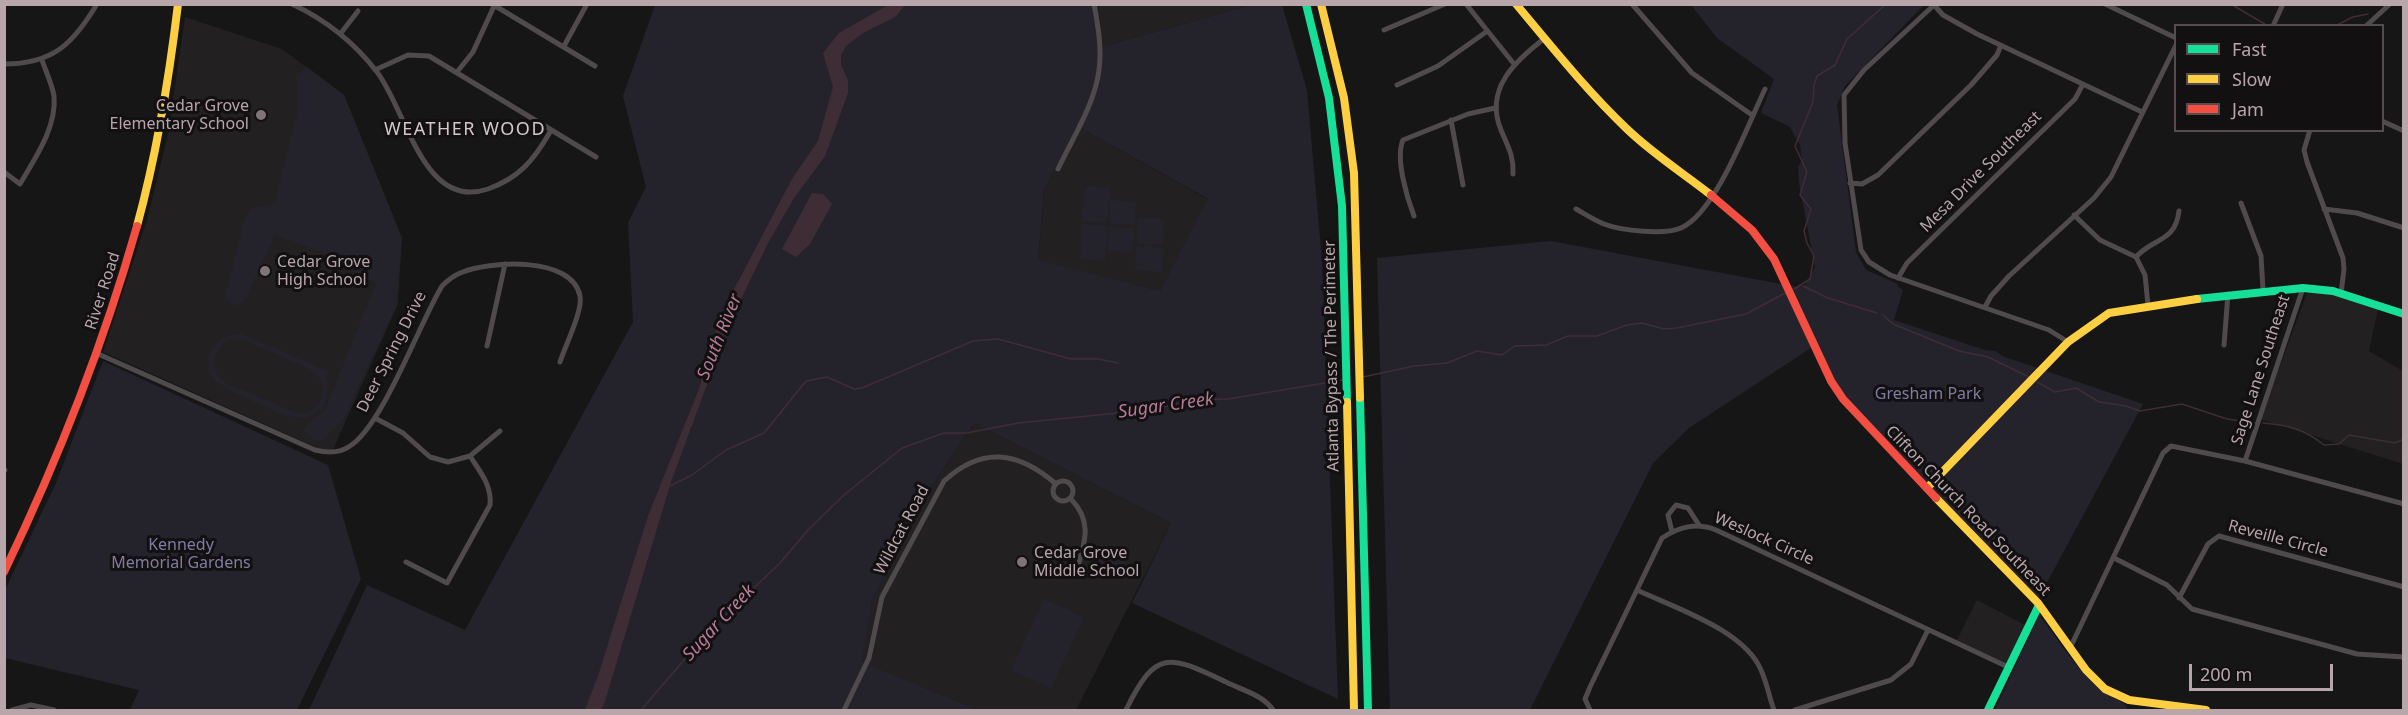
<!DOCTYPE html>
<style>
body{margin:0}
#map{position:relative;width:2408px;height:715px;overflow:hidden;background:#161616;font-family:"Noto Sans",sans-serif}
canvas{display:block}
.frame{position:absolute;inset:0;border:6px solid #b8a6ab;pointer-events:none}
.legend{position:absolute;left:2174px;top:24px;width:210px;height:108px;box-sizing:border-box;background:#121010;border:2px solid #544c4e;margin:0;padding:8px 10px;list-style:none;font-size:18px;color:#b8a6ab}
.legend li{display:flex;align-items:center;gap:12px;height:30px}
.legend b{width:30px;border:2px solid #544c4e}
.scale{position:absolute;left:2189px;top:664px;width:144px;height:27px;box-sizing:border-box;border:3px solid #b8a6ab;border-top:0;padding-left:8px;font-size:18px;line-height:21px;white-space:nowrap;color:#b8a6ab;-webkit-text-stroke:4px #121010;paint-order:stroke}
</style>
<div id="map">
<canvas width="2408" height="715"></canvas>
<div class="frame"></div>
<ul class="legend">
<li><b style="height:8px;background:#16e098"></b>Fast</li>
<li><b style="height:8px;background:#ffcf43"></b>Slow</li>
<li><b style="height:8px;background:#f24e42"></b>Jam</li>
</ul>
<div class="scale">200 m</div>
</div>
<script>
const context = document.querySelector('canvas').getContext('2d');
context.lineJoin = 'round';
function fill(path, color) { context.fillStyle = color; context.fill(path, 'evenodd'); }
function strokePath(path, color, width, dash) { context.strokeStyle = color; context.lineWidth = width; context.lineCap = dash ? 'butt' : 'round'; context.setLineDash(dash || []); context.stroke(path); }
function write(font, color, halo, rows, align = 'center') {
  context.font = font + ' "Noto Sans",sans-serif'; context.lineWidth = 6; context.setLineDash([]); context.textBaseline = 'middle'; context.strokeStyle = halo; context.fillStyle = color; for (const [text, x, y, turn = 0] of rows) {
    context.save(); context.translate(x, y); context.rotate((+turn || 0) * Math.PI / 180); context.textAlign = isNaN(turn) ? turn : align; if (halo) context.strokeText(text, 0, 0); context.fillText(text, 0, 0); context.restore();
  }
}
fill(new Path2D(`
 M1094,4L1251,5L1101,47Z
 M185,17L282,49L344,95L402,238L398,304L331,454L103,352L147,220L168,134Z
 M1077,126L1209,200L1160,291L1038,261L1044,190Z
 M2307,293H2334L2379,305L2369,351L2403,371V464L2260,419Z
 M974,423L1171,523L1076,710H979L861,662L872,600L930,488Z
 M1977,600L2029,627L2009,668L1955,644Z`), '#222020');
fill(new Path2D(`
 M655,5H1094L1101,47L1251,5H1282L1307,90L1322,262L1338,699L1132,603L1171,523L974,423L930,488L872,600L862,662L979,710H309L367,585L465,630L633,322L628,223L646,187L623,96ZM1077,126L1208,199L1160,291L1038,260L1044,190Z
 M1691,5H1924L1845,86L1837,105L1856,252L1866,270L1898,284L1897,286L1903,290L1894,320L1985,350L1996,351L2002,356L2143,404L2036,603L1837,392L1814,346L1689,428L1653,463L1530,710H1390L1377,258L1551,241L1797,287L1805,285L1815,267L1799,183L1798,167L1802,160L1800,145L1790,127L1761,113L1774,79L1717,38Z
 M307,67L344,95L402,238L396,307L344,417L321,441L311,439L303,429L325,410L376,283L322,252L275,235L244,302L234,306L225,299L244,221L252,208L275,204L297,115V77Z
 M1085,186L1110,188L1107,223L1082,221Z
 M1111,200L1136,202L1134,225L1109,223Z
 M1138,217L1164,219L1162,245L1137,244Z
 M1082,224L1108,226L1105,261L1080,259Z
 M1109,227L1134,228L1132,252L1107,251Z
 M1136,246L1163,248L1161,272L1135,270Z
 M242,334L328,371C322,384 334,397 320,410C315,415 307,418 299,418C286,418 224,390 215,380C197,359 217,332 242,334ZM231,339L247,341L315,372C331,389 320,414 297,413L226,383L218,376L214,367L215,354L223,343Z
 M103,361L328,465L361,579L297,710H130L139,690L5,658V590L56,483Z
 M1102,548L1126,559L1115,580L1092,569Z
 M1044,599L1084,617L1051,688L1011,670Z
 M2039,615C2064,646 2086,688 2124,703L2128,710H1995Z`), '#24232c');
fill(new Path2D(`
 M888,5H905L895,17L863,33L846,46L841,55V65L848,80V93L825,156L794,198L768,243L730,322L671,482L605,701L601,710H585L598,676L648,516L699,389L721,314L792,179L818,141L833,87L823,53L839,33Z
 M812,193L823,194L832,204L810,244L796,257L782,249Z`), '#3f2d36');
strokePath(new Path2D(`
 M2231,4L2268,26
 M2335,26L2353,17L2368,14
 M1803,286L1828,298L1877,313
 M1794,289L1810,279L1814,256L1807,243L1804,231L1811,209L1800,195L1807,172L1795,146L1813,102L1814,85L1817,76L1835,65L1847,39L1886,4
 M1883,315L1893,324L1959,351L1988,357L2029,377
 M1363,377L1414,366L1447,363L1477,351L1502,355L1515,346L1546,345L1568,336H1597L1627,325L1642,323L1664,329L1677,328L1746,314L1785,293
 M2037,382L2055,392L2076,388L2099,402L2126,406L2140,411L2182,404L2227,419L2255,423
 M2263,423C2288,425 2304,429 2324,445L2339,444L2349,435L2395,443L2404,439
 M670,486L692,475L726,450L764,433L806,381L827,377L854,389L862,388L973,341L998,339L1071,359H1098L1118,363
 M641,710L710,630L780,563L808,530L844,495L902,448L944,433H967L1018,423L1148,410L1195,400L1228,399L1343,380`), '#3f2d36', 1.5);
strokePath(new Path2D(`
 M292,4C326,20 354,42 377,72C407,111 423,211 488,189C519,178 534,160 550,132
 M492,4L595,66
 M1466,4L1514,64
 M1632,4L1692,73L1752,115
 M2105,4L2176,38
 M2273,26L2283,4
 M2366,26L2390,4
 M1384,30L1445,4
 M341,33L358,11
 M564,46L587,4
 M4,64C53,64 73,44 97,4
 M375,70L408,55L429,56L596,157
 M457,72L473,52L495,4
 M1397,85L1438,66L1486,32
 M1451,120L1463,185
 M2382,121L2404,131
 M2310,130L2304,150L2307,162L2343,258L2344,269L2341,294
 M1058,169C1072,139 1095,104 1099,70C1102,48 1098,26 1094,4
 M4,172L20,184C35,158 57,127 54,96C52,84 46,72 42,60
 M1513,174C1514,156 1508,147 1501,130C1484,89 1515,61 1545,38
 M1850,183L1862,184L1878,175L1971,85L1997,55L2001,45
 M2241,203L2261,256L2263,290
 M1576,209C1585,214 1594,220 1604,224C1622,231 1664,235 1681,228C1716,213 1748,124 1765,89
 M2324,209L2357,213L2404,228
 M2074,215L2100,240L2136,257L2145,275L2148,305
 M1414,216C1407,198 1395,158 1403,140L1468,114L1495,108
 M2136,257C2154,237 2175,243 2179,211
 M1898,278L1907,263L2075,99L2083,84
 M1985,307L1991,296L2009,276L2094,198L2111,177L2176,45
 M2068,342L2049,330L1890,275L1869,262L1861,250L1845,143L1844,95L1864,70L1934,5L1943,15L1977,34L2142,112
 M2224,345L2228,294
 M487,346L505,264
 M96,353L315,450C327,453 339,454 350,446C383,425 419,324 442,286C447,281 453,276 460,273C488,261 572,255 580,296C583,311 565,346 560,362
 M375,418L403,433L430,457L448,462L470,456L500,431
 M2245,461L2303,288
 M4,470H5
 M1053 491a10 10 0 1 1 20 0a10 10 0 1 1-20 0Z
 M1071,499C1094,523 1084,544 1076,573
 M1672,532L1668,515L1676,505L1688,508L1699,525
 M2114,558L2167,585L2192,609L2357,654L2404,657
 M406,562L447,583L490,505C492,485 480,472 470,456
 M1637,590C1675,608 1744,630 1761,670C1767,683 1769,697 1774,710
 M2179,598L2208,544L2219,536L2404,587
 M2071,646L2163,453L2171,446L2245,461L2404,504
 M12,710L31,705L54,710
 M844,710L869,658L882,597L944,481C982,446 1018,451 1056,484
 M1126,710C1156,648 1169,655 1226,682C1242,690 1263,695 1273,710
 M1590,710L1585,699L1590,687L1662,538C1679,527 1696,522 1716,530L2008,667
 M1795,710L1891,680L1911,664L1928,630`), '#4f4a4b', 5);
strokePath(new Path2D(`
 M1306,4L1329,98L1342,206L1347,402
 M2197,299L2303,288L2333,291L2404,314
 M1360,398L1368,710
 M1988,710L2039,605`), '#16e098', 8);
strokePath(new Path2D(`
 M1321,4L1344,98L1354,173L1360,398
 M1516,4C1552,47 1587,91 1627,129C1653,154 1683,173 1711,195
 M137,226C157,153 169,79 178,4
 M1347,402L1354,710
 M1927,488L2068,342L2109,313L2197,299
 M1936,498L2038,603L2086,670L2105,689L2129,700L2206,710`), '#ffcf43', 8);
strokePath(new Path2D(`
 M1711,195L1752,230L1774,259L1831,381L1843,399L1936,498
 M4,572C58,460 103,346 137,226`), '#f24e42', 8);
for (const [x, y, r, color] of [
 [261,115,6,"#7f7477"],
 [265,271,6,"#7f7477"],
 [1022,562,6,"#7f7477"]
]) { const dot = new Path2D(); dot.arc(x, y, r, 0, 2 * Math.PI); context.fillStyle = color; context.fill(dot); strokePath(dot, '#121010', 2); }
write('16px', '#b8a6ab', '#121010', [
 ["Cedar Grove",249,106,"right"],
 ["Elementary School",249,124,"right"],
 ["Cedar Grove",277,262],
 ["High School",277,280],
 ["Cedar Grove",1034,553],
 ["Middle School",1034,571]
], 'left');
write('16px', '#b8a6ab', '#121010', [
 ["Mesa Drive Southeast",1981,172,-45],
 ["River Road",103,291,-72],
 ["Deer Spring Drive",392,352,-63],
 ["Atlanta Bypass / The Perimeter",1332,356,-91],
 ["Sage Lane Southeast",2261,370,-72],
 ["Clifton Church Road Southeast",1968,511,46],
 ["Wildcat Road",902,530,-62],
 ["Weslock Circle",1764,539,24],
 ["Reveille Circle",2278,539,15]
]);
write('16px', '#807ca4', '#121010', [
 ["Gresham Park",1928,394],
 ["Kennedy",181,545],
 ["Memorial Gardens",181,563]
]);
context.letterSpacing = '1.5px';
write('18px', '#d4c7ca', '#121010', [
 ["WEATHER WOOD",465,130]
]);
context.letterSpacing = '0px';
write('italic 18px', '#b57b98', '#121010', [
 ["South River",720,337,-68],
 ["Sugar Creek",1166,406,-8],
 ["Sugar Creek",719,623,-47]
]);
</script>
